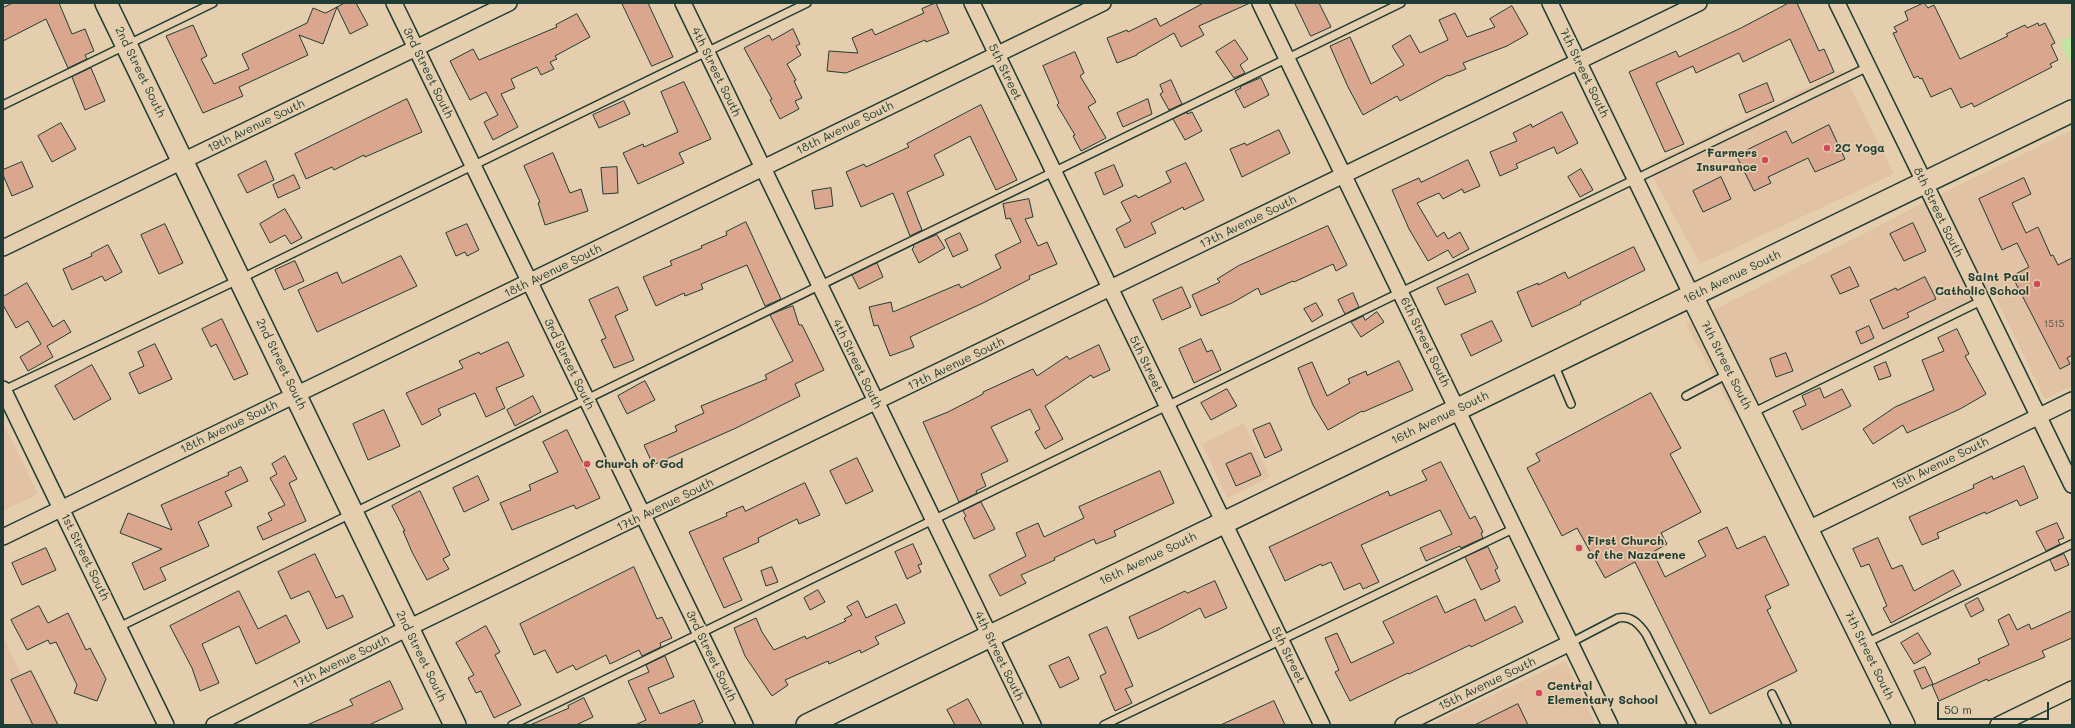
<!DOCTYPE html>
<style>
body{margin:0}
#map{position:relative;width:2075px;height:728px;overflow:hidden;background:#e4cead;font-family:Mali,sans-serif}
canvas{display:block}
.frame{position:absolute;inset:0;border:4px solid #1f3d34;pointer-events:none}
.scale{position:absolute;left:1937px;top:702px;width:112px;height:18px;box-sizing:border-box;border:2px solid #1f3d34;border-top:0;padding-left:5px;font-size:12px;line-height:14px;white-space:nowrap;color:#1f3d34;-webkit-text-stroke:3px #e4cead;paint-order:stroke}
</style>
<div id="map">
<canvas width="2075" height="728"></canvas>
<div class="frame"></div>
<div class="scale">50 m</div>
</div>
<script>
const context = document.querySelector('canvas').getContext('2d');
context.lineJoin = 'round';
function fill(path, color) { context.fillStyle = color; context.fill(path, 'evenodd'); }
function strokePath(path, color, width, dash) { context.strokeStyle = color; context.lineWidth = width; context.lineCap = dash ? 'butt' : 'round'; context.setLineDash(dash || []); context.stroke(path); }
function write(font, color, halo, rows, align = 'center') {
  context.font = font + ' Mali,sans-serif'; context.lineWidth = 3.5; context.setLineDash([]); context.textBaseline = 'middle'; context.strokeStyle = halo; context.fillStyle = color; for (const [text, x, y, turn = 0] of rows) {
    context.save(); context.translate(x, y); context.rotate((+turn || 0) * Math.PI / 180); context.textAlign = isNaN(turn) ? turn : align; if (halo) context.strokeText(text, 0, 0); context.fillText(text, 0, 0); context.restore();
  }
}
fill(new Path2D(`
 M1842,70L1894,174L1700,264L1647,166Z
 M2072,130V386L2045,399L1993,292L1734,414L1686,324L1945,192Z
 M3,423L38,494L3,511Z
 M1244,423L1270,477L1227,498L1202,444Z
 M3,636L24,680L35,675L60,725H3Z
 M1565,661L1596,725H1429Z`), '#e1c2a4');
fill(new Path2D(`
 M2072,36V60L2069,61L2060,42Z`), '#c2e6a0');
const building = new Path2D(`
 M13,3H59L72,34L85,29L94,51L85,55L87,59L68,68L46,19L3,41V8Z
 M345,3H356L368,25L350,34L337,7L323,44L299,35L308,55L239,87L243,96L203,113L166,36L193,25L207,56L201,59L214,84L249,69L242,54L307,23L313,8L325,13Z
 M622,3H648L673,57L652,66Z
 M936,3L949,33L926,42L925,40L846,73L827,71L829,51L858,53L852,38L872,29L875,35L924,13L922,9Z
 M1204,3H1250L1199,26L1204,35L1181,47L1174,33L1137,54V55L1117,63L1107,38L1127,30L1128,32L1156,18L1160,26Z
 M1295,3H1319L1331,27L1311,36Z
 M1789,3H1797L1819,51L1824,49L1834,72L1810,83L1790,39L1743,62L1739,53L1696,73L1693,66L1656,83L1684,144L1665,152L1629,72L1676,51L1679,57L1741,28Z
 M1924,3L1928,8L1934,5L1960,59L2008,36L2006,34L2025,25L2027,28L2038,23L2039,26L2045,23L2055,43L2051,45L2058,60L2050,64L2052,67L1974,107L1972,103L1961,108L1951,88L1931,97L1922,78L1920,79L1918,76L1914,78L1893,33L1897,32L1894,27L1908,20L1905,12Z
 M1512,6L1528,34L1507,46L1463,63L1466,69L1449,76L1448,75L1400,101L1397,96L1363,115L1348,87L1330,46L1350,37L1371,84L1404,65L1392,46L1410,35L1420,53L1448,40L1439,20L1455,13L1467,37L1495,27L1490,19Z
 M577,14L590,37L555,56L557,59L550,62L554,69L541,75L537,67L511,79L515,88L501,94L518,127L493,140L484,122L498,115L486,92L470,100L450,61L473,49L479,60L557,27L556,25Z
 M793,29L800,44L796,46L801,55L787,64L796,80L794,81L802,98L795,101L799,109L780,119L770,100L772,99L744,48L769,35L772,40Z
 M1235,40L1248,59L1240,65L1245,73L1234,78L1216,52Z
 M1075,52L1084,73L1080,76L1096,102L1088,107L1106,138L1081,151L1073,136L1075,135L1057,105L1059,103L1043,66Z
 M91,68L105,101L85,110L72,77Z
 M1261,78L1269,95L1244,108L1235,91L1241,88L1240,87Z
 M1171,80L1182,104L1169,110L1160,94L1163,92L1160,85Z
 M684,82L711,139L679,153L684,163L638,184L623,153L643,144L644,147L678,132L661,92Z
 M1767,83L1774,101L1746,113L1739,95Z
 M407,99L422,132L365,157L364,155L334,170L332,167L306,179L295,154Z
 M1148,99L1152,114L1123,127L1117,113Z
 M624,101L630,114L599,128L593,115Z
 M981,105L1017,180L996,190L970,136L934,155L944,175L907,192L922,230L910,236L893,193L861,207L846,172L864,164L866,167L909,147L907,144Z
 M1187,112V114L1192,112L1202,131L1185,140L1173,119Z
 M1562,112L1578,143L1557,154L1554,147L1516,164L1518,168L1500,176L1490,152L1517,141L1513,133L1531,124L1532,127Z
 M61,123L76,149L52,162L38,136Z
 M1829,125L1845,159L1815,172L1808,158L1768,177L1771,183L1754,191L1736,155L1786,131L1792,143Z
 M1279,130L1290,153L1242,177L1230,149L1245,143L1246,145Z
 M553,153L570,193L581,189L588,211L545,225L538,203L540,202L524,166Z
 M1468,160L1480,186L1464,193L1462,189L1443,199L1439,193L1417,203L1437,237L1444,232L1448,239L1460,232L1469,249L1453,258L1448,250L1428,261L1409,229L1392,190L1419,178L1421,182Z
 M266,161L274,180L247,193L238,175Z
 M22,162L33,187L12,196L3,175V170Z
 M1186,163L1204,200L1184,210L1183,207L1151,223L1156,233L1125,248L1116,229L1131,221L1121,202L1136,195L1138,198L1171,182L1166,172Z
 M1114,165L1123,186L1104,195L1095,173Z
 M617,167L618,193L603,194L601,168Z
 M1581,169L1593,190L1580,197L1568,177Z
 M294,175L300,188L278,198L273,185Z
 M1721,177L1731,199L1703,212L1693,191Z
 M2024,178L2031,194L2012,203L2026,233L2038,227L2051,256L2053,255L2058,265L2072,258V355L2067,358L2070,364L2060,369L2012,276L2029,267L2017,243L2002,250L1979,199Z
 M831,188L833,206L815,209L812,191Z
 M1029,199L1033,217L1025,219L1038,246L1047,242L1057,264L1029,276L1030,279L983,303L910,337L914,347L890,356L878,325L874,326L869,307L891,302L893,312L959,284L961,288L1001,268L995,255L1021,242L1010,218L1006,219L1003,204Z
 M285,209L302,238L291,244L285,235L270,243L260,224Z
 M746,222L781,299L765,306L747,265L701,284L703,289L685,296L684,293L656,306L643,277L672,265L670,261L702,248L701,246L727,235L726,232Z
 M1913,223L1926,251L1904,261L1890,234Z
 M165,224L183,263L159,274L141,235Z
 M467,224L479,250L467,256L465,252L456,256L446,233Z
 M1328,226L1347,265L1336,271L1333,264L1294,282L1293,281L1261,295L1258,288L1232,303L1201,316L1192,295L1220,282L1217,279L1238,266Z
 M960,233L968,250L953,257L945,240Z
 M937,235L945,248L919,263L912,249L914,247L913,245Z
 M108,245L122,272L105,281L102,276L72,290L63,269L92,256L91,254Z
 M1634,247L1645,270L1580,302L1581,304L1532,327L1517,292L1538,283V285L1565,272L1568,278Z
 M401,256L417,286L317,332L298,290L337,272L342,283Z
 M295,261L304,281L284,290L275,270Z
 M877,263L883,277L859,289L852,275Z
 M1850,267L1859,286L1840,294L1831,276Z
 M1468,274L1476,292L1445,305L1437,288Z
 M1925,277L1936,299L1907,313L1909,317L1883,329L1870,300L1896,288L1897,290Z
 M27,283L53,327L64,320L71,332L47,346L53,357L28,371L20,357L41,344L28,321L16,328L3,305V297Z
 M618,287L628,310L615,316L634,360L614,368L601,340L606,338L589,300Z
 M1182,287L1191,307L1162,320L1153,300Z
 M1353,293L1359,307L1345,314L1338,300Z
 M1316,303L1323,315L1312,322L1304,309Z
 M793,306L799,325H802L824,370L795,384L800,396L736,428L653,465L644,445L677,431L675,426L704,413L701,406L767,379L765,375L793,361L770,315Z
 M1377,312L1384,322L1361,337L1351,322L1363,316L1365,320Z
 M222,319L248,374L234,380L216,344L211,347L202,329Z
 M1492,321L1502,341L1471,356L1461,335Z
 M1869,326L1874,338L1861,344L1856,332Z
 M1957,329L1969,354L1965,356L1986,394L1960,409L1907,433L1903,425L1873,444L1863,429L1895,407L1934,390L1922,360L1944,351L1938,338Z
 M1201,339L1207,352L1212,350L1221,370L1194,383L1179,349Z
 M508,342L524,376L496,388L505,408L486,417L475,393L438,409L441,415L422,425L406,393L463,368L459,361L479,352L480,354Z
 M155,344L172,379L139,394L129,373L144,366L138,352Z
 M1099,345L1110,370L1093,378L1091,375L1045,406L1063,439L1045,449L1035,432L1040,429L1030,409L991,427L1008,461L981,474L986,486L976,491L977,493L959,502L923,422L948,412L983,394V392L1033,369L1037,376L1067,356L1069,359Z
 M1786,353L1793,371L1776,377L1770,359Z
 M1399,361L1413,390L1363,412L1362,411L1328,430L1313,405L1298,368L1312,362L1327,396L1350,383L1348,379L1366,371L1367,375Z
 M1886,362L1891,376L1879,380L1874,367Z
 M92,365L111,399L74,420L55,386Z
 M645,381L655,400L627,414L618,396Z
 M1820,388L1824,398L1842,389L1851,406L1802,430L1793,411L1806,405L1802,396Z
 M1227,389L1237,406L1211,420L1201,403Z
 M1651,393L1681,448L1670,454L1701,512L1661,533L1667,544L1653,552L1665,577L1706,556L1698,541L1727,527L1737,549L1765,536L1789,585L1765,596L1771,608L1767,610L1797,671L1710,714L1635,562L1605,578L1577,528L1562,536L1527,468L1540,461L1536,454Z
 M533,396L541,412L515,426L507,410Z
 M384,410L400,446L368,460L353,424Z
 M1270,423L1282,450L1265,458L1253,430Z
 M567,430L600,498L576,509L574,505L512,530L500,503L531,490L529,485L558,472L543,442Z
 M1251,453L1261,475L1236,486L1226,464Z
 M285,456L297,479L289,483L306,521L263,540L257,527L272,520L268,513L285,505L270,478L277,474L272,464Z
 M857,458L873,491L846,504L830,471Z
 M1441,462L1470,519L1475,516L1483,532L1481,533L1483,538L1461,548L1460,546L1426,561L1420,548L1452,534L1440,510L1361,545L1379,582L1363,589L1360,583L1344,590L1331,562L1322,566L1321,564L1285,581L1269,547L1388,491L1390,496L1427,480L1422,471Z
 M2024,466L2038,498L2020,506L2017,500L1986,514L1985,512L1937,533L1939,538L1922,545L1909,517L1974,488L1973,485L1992,476L1993,479Z
 M241,467L248,481L225,492L232,506L198,522L209,546L160,568L166,580L144,590L132,563L162,549L120,533L128,513L172,530L161,505L229,475L228,473Z
 M1160,471L1174,503L1114,531L1116,536L1096,544L1094,539L1054,558L1055,560L1021,575L1026,583L1000,596L989,575L1026,556L1016,533L1038,523L1044,537L1084,518L1079,507Z
 M478,476L489,500L464,512L453,488Z
 M805,483L820,515L799,524L797,519L758,538L759,542L723,558L742,600L724,608L689,532L727,516L726,513L743,506L745,511Z
 M420,491L450,555L443,559L449,569L427,580L412,552L403,531H405L392,506Z
 M981,502L995,529L974,539L964,518L966,516L963,511Z
 M2057,523L2064,538L2058,540L2060,544L2046,551L2036,532Z
 M1878,538L1892,569L1902,565L1914,591L1953,570L1961,585L1891,623L1883,608L1887,606L1869,564L1861,567L1853,549Z
 M913,544L922,564L918,565L921,572L907,579L895,552Z
 M1488,547L1498,568L1495,570L1500,581L1481,590L1465,557Z
 M46,548L56,570L22,585L12,563Z
 M315,554L336,598L343,595L353,617L327,629L309,591L291,599L278,572Z
 M2064,554L2069,565L2055,571L2050,560Z
 M634,567L657,619L662,617L672,638L660,643L661,647L642,656L639,650L610,664L606,655L576,670L573,665L557,673L545,650L534,655L520,624Z
 M772,567L778,582L766,586L761,571Z
 M1215,581L1227,608L1205,618L1200,608L1160,629L1138,639L1129,617L1185,591L1187,593Z
 M818,590L825,602L810,610L804,598Z
 M239,591L258,629L286,615L300,642L256,664L239,626L202,644L219,683L200,691L192,668L170,626Z
 M1437,596L1445,613L1475,599L1485,621L1515,606L1523,622L1471,647L1470,645L1409,674L1408,673L1350,701L1335,672L1339,670L1325,638L1337,633L1351,663L1394,643L1383,622Z
 M1978,598L1984,610L1971,617L1965,605Z
 M858,601L866,618L896,604L905,623L875,637L879,644L861,653L860,650L829,664L828,661L785,680L788,685L772,696L745,656L734,628L756,618L762,632L774,650L805,636L806,639L846,621L844,619L852,615L847,607Z
 M39,606L48,623L68,613L86,650L90,648L106,679L97,701L74,693L77,685L56,642L50,644L48,640L27,650L11,620Z
 M2072,611V638L2042,651L2045,657L1988,681L1987,679L1939,701L1932,685L1980,663L1978,659L2009,645L1998,620L2009,614L2017,630L2029,624L2031,629Z
 M486,626L500,652L495,655L521,705L494,718L481,691L476,693L468,678L474,675L456,643Z
 M1107,627L1133,686L1125,689L1132,703L1115,711L1100,676L1106,673L1089,635Z
 M1918,633L1931,654L1914,664L1901,643Z
 M665,656L674,677L648,688L660,714L694,700L703,722L696,725H635L646,720L628,681L649,672L646,665Z
 M1069,657L1079,679L1060,688L1049,666Z
 M1925,667L1933,684L1922,689L1914,671Z
 M31,671L58,725H33L11,680Z
 M390,681L403,709L369,725H307L353,705L350,700Z
 M584,698L593,717L576,725H530L569,708L568,706Z
 M968,699L982,725H955L947,710Z
 M1274,701L1285,725H1221Z
 M1518,704L1528,725H1475Z`);
fill(building, '#daa78e');
strokePath(building, '#1f3d34', 1);
const lane = new Path2D(`
 M3,105L213,3
 M1554,364L1571,404
 M4,390L240,279L807,3
 M1686,396L1728,374
 M1752,413L1981,301
 M119,627C547,419 973,210 1401,3
 M1570,643L1618,618C1631,615 1639,624 1646,634L1692,725
 M1866,643L2072,544
 M1772,694L1787,725
 M512,725L1401,292L1868,67
 M1104,725L1515,528`);
const street = new Path2D(`
 M394,3L745,725
 M683,3L1033,725
 M972,3L1322,725
 M1260,3L1610,725
 M1550,3L1692,296
 M1837,3L2072,485
 M3,248L509,3
 M3,389L166,725
 M1808,529L2072,400
 M3,537L1103,3
 M214,725L408,628L1699,3
 M1403,725L1570,643
 M1998,725L2072,689`);
const secondary = new Path2D(`
 M106,3L455,725
 M1692,296L1904,725
 M807,725L2072,111`);
strokePath(lane, '#1f3d34', 10);
strokePath(street, '#1f3d34', 18);
strokePath(secondary, '#1f3d34', 24);
strokePath(lane, '#e4cead', 7);
strokePath(street, '#e4cead', 15);
strokePath(secondary, '#e4cead', 21);
for (const [x, y, r, color] of [
 [1827,148,4,"#d1495b"],
 [1765,160,4,"#d1495b"],
 [2037,284,4,"#d1495b"],
 [587,464,4,"#d1495b"],
 [1579,548,4,"#d1495b"],
 [1539,693,4,"#d1495b"]
]) { const dot = new Path2D(); dot.arc(x, y, r, 0, 2 * Math.PI); context.fillStyle = color; context.fill(dot); strokePath(dot, '#e4cead', 1.5); }
write('10px', '#4e584a', null, [
 ["1515",2054,324]
]);
write('12px', '#1f3d34', '#e4cead', [
 ["2nd Street South",140,72,64],
 ["4th Street South",716,72,64],
 ["5th Street",1005,72,64],
 ["3rd Street South",428,73,64],
 ["7th Street South",1584,73,64],
 ["19th Avenue South",256,126,-26],
 ["18th Avenue South",845,128,-26],
 ["8th Street South",1938,212,64],
 ["17th Avenue South",1248,222,-26],
 ["18th Avenue South",553,271,-26],
 ["16th Avenue South",1732,277,-26],
 ["6th Street South",1425,342,64],
 ["2nd Street South",281,364,64],
 ["3rd Street South",569,364,64],
 ["4th Street South",857,364,64],
 ["17th Avenue South",956,364,-26],
 ["5th Street",1146,364,64],
 ["7th Street South",1726,365,63],
 ["16th Avenue South",1440,418,-26],
 ["18th Avenue South",229,427,-26],
 ["15th Avenue South",1940,464,-26],
 ["17th Avenue South",665,505,-26],
 ["1st Street South",85,557,64],
 ["16th Avenue South",1148,559,-26],
 ["5th Street",1288,655,64],
 ["7th Street South",1869,655,64],
 ["2nd Street South",421,656,64],
 ["3rd Street South",711,656,64],
 ["4th Street South",999,656,64],
 ["17th Avenue South",341,662,-26],
 ["15th Avenue South",1487,684,-26]
]);
write('bold 12px', '#1f3d34', '#e4cead', [
 ["2C Yoga",1835,148],
 ["Farmers",1757,153,"right"],
 ["Insurance",1757,167,"right"],
 ["Saint Paul",2029,277,"right"],
 ["Catholic School",2029,291,"right"],
 ["Church of God",595,464],
 ["First Church",1587,541],
 ["of the Nazarene",1587,555],
 ["Central",1547,686],
 ["Elementary School",1547,700]
], 'left');
</script>
